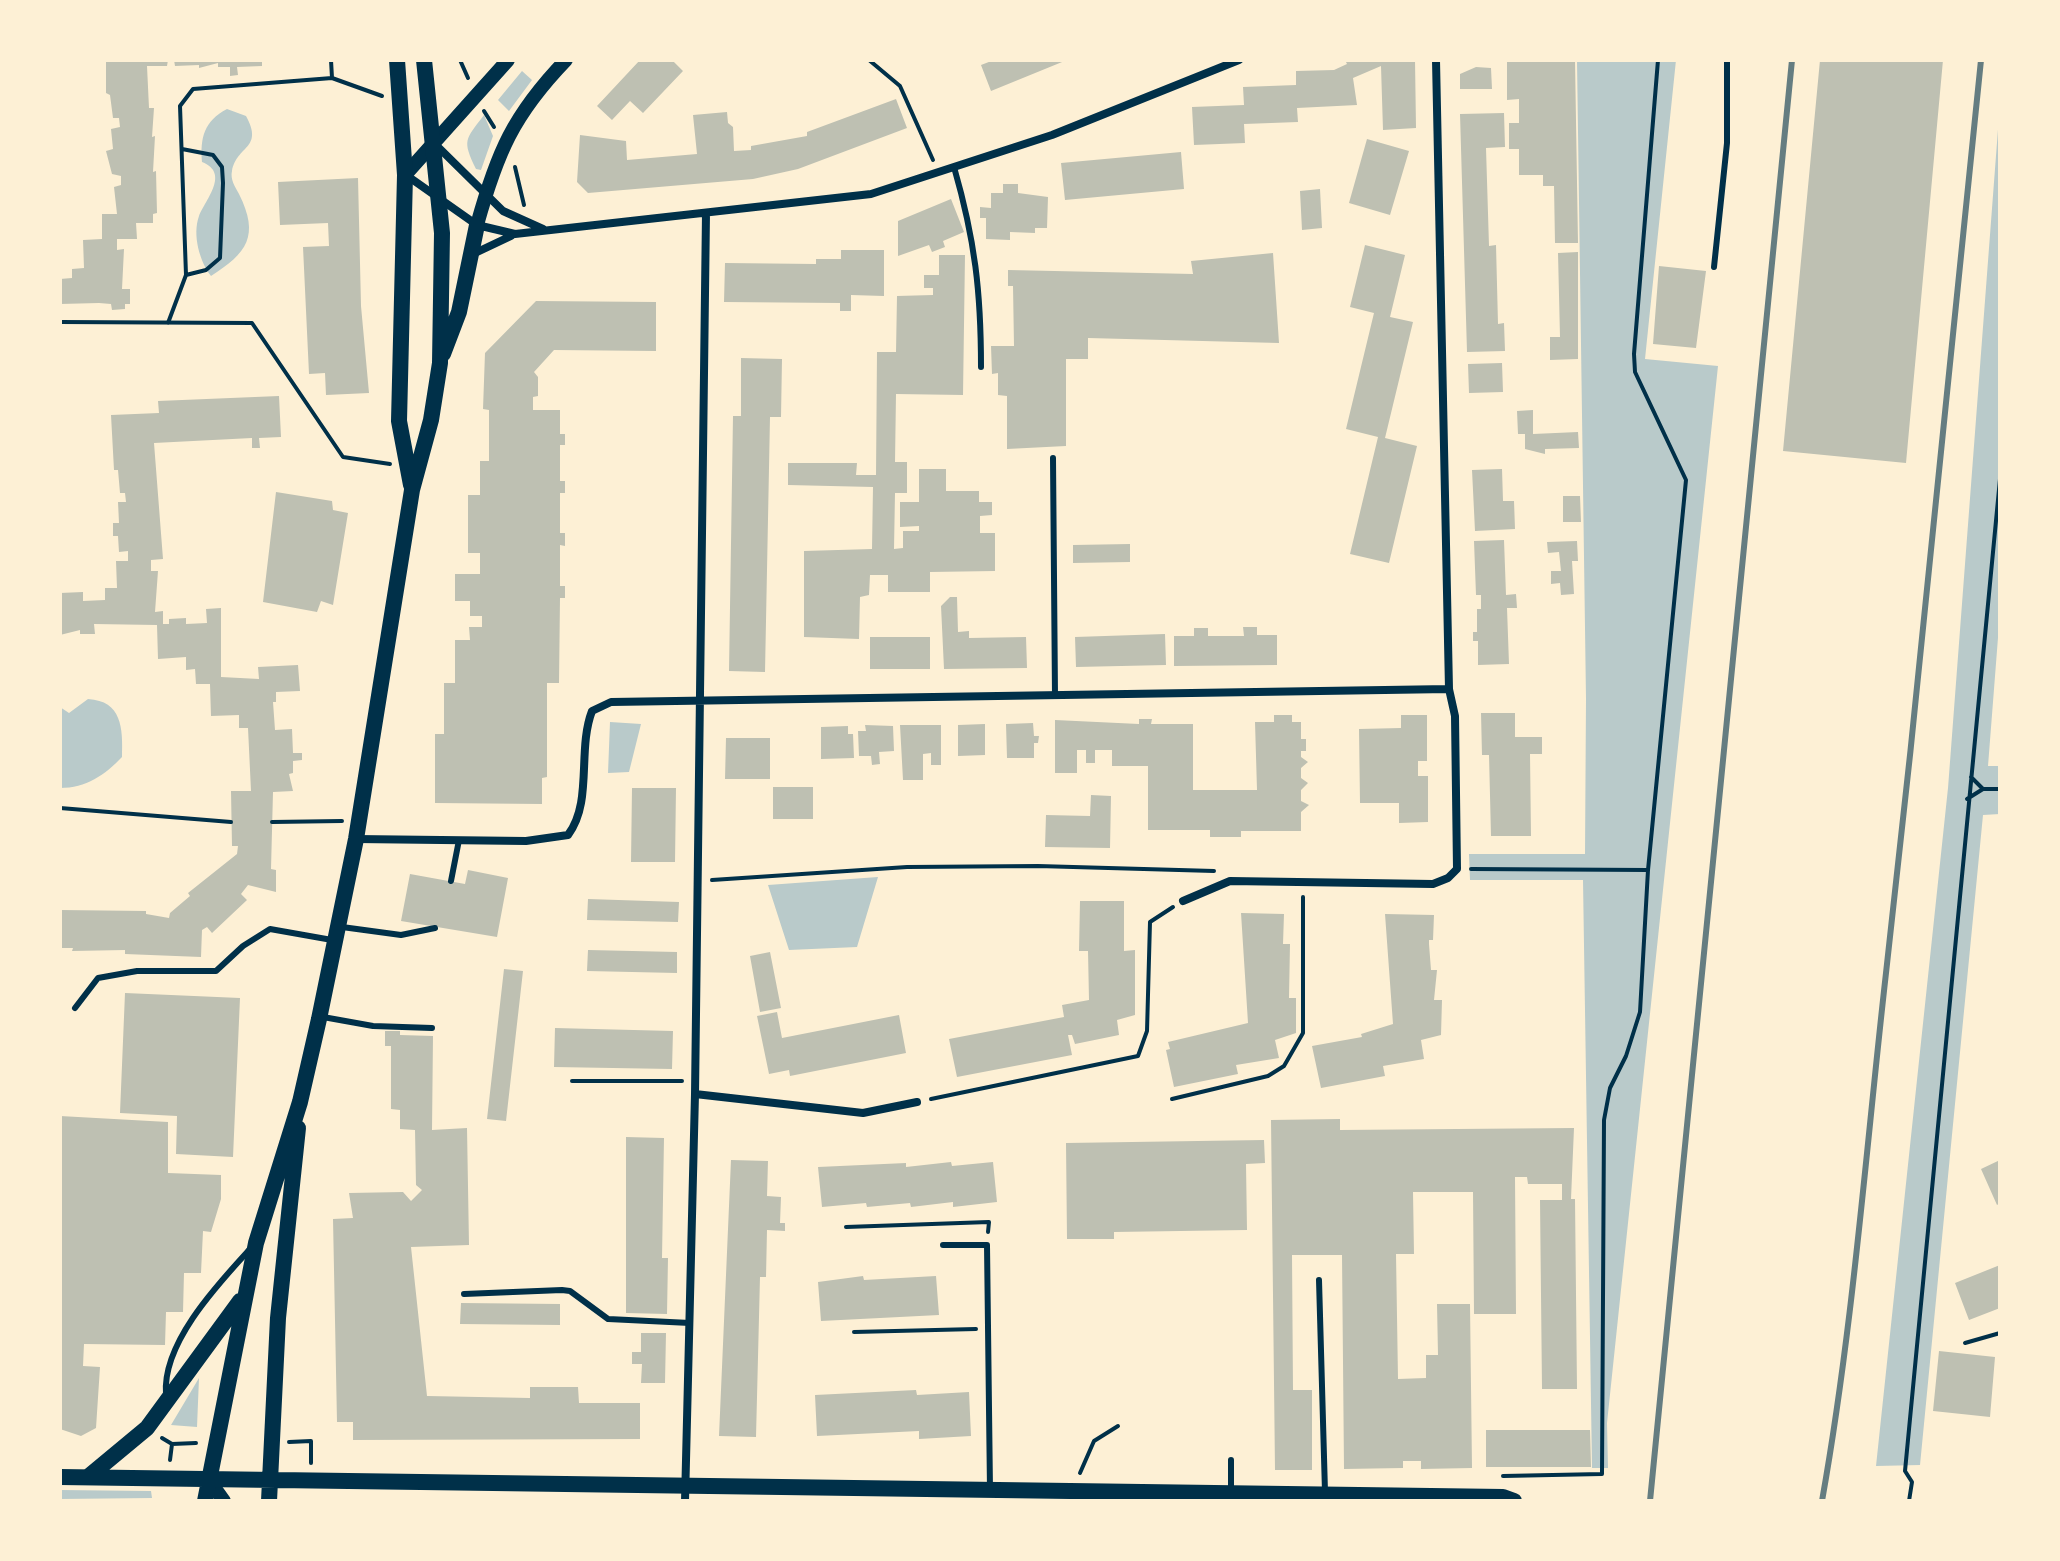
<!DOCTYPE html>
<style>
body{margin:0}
#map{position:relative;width:2060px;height:1561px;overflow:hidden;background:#fdf0d5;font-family:"Fira Sans",sans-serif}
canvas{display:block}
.frame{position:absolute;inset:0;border:62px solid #fdf0d5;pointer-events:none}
</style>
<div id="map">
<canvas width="2060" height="1561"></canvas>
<div class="frame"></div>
</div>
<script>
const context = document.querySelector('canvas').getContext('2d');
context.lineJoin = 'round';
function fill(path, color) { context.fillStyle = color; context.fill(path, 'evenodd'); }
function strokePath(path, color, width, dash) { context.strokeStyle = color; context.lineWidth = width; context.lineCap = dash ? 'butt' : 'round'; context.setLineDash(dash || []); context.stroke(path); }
fill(new Path2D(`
 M1577,60H1676L1645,359L1718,366L1607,1423L1608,1468H1592L1583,880H1470L1469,854H1585L1586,699Z
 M522,71L532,80L509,111L498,100Z
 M2000,103V612L1988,766H2000V814L1983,815L1920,1465L1876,1466L1948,788Z
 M227,109L246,116C264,149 237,145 232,171C230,179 235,187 239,194C260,236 247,253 211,276C200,262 192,235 199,216C206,199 230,173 202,162C200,138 204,121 227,109Z
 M484,115L493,136L481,170L476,169C462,140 465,140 484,115Z
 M88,699C122,701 123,728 122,757C105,775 86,788 60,788V707L69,713Z
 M610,722L641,724L629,772L608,773Z
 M878,877L857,947L789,950L768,885Z
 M199,1378L197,1427L171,1425Z
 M60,1490L151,1491L152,1498L60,1499Z`), '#b9caca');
fill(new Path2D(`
 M106,60H168L167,66H147L149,108H154L152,137L155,136L153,172L156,171L157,213L153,214V223H136L137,239H117V250L124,249L122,289H130V304H125V309L112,310L111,304L99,303L60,304V279L72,278V269L84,268L83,240L102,239V214H117L114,187L121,185V176L112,174L106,151L113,149L111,129L120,127L119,118H113L110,95L106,93Z
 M174,60H262V66L237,67L238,75L230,76V67H218V63L199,68V65L175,66Z
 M640,60H672L683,71L643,113L630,101L612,120L597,106Z
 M994,60H1067L991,91L981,65Z
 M1345,60H1415L1416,128L1383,130L1381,66L1353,78L1357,105L1297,108L1298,122L1244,124L1245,143L1194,145L1192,107L1244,105L1243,87L1296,85V71L1334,70L1347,64Z
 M1507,60H1575L1578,243H1555L1554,186H1543V175H1519V149H1509V123H1519V99L1507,100Z
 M1820,60H1943L1906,463L1783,451Z
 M1476,67L1491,68L1492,89H1460V74Z
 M896,99L907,128L798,169L753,179L588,193L577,182L580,135L626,141L627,160L697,154L693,115L727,112L728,123L733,127L734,151L751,150V146L807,136V132Z
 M1504,113L1505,147L1486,148L1489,246L1496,245L1498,324L1504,323L1505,351L1467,352L1460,114Z
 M1367,139L1409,151L1390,215L1349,203Z
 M1181,152L1184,189L1065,200L1061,163Z
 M358,178L361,306L369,393L326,395L325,373L309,374L303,247L329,246L328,223L280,225L278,182Z
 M1003,184H1018V193L1048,197L1047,228H1035V233L1010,232V240L986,239V218H980V207L991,208V193H1003Z
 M1320,189L1322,228L1302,230L1300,191Z
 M951,199L964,232L943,241L945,247L932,252L929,245L898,256V221Z
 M1365,245L1405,255L1390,317L1413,322L1385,438L1417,446L1389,563L1350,554L1378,437L1346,429L1374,313L1350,307Z
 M841,250H884V296L851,295V311H840V303L724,302L725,263L816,264V259H841Z
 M1578,252V359L1550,360V337H1560L1558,253Z
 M1273,253L1279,343L1088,338V359H1066V446L1007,449V396L998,395V373L992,374L991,346H1014L1013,286H1008V270L1193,274L1191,261Z
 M939,255H965L963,395L896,394L895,462H907V493H895L894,549L903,548V531H919V526L900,527V502H919V469H946V491H979V502H992V515L980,516V533H995V571L930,572V592H888V575H870L869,595L860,597L859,639L804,637V551L872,549L873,487L788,485V463H857L856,475H876L877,352H896L897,296L933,295V288H924V275H939Z
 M1659,266L1706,271L1696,348L1653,344Z
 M536,301L656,302V351L554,350L534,372L538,377V396L533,397V410H560V434H565V445H560V481H565V493H560V533H565V546L560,545V586H565V598H560L559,683H547V777L542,778V804L435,803V734H444V683H455V640H470L469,627H482V616H470V601H455V574H480V553H468V495H480V461H489V410L483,409L485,353Z
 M741,358L782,359L781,417H770L765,672L729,671L733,416H741Z
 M1502,363L1503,392L1469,393L1468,364Z
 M279,396L281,437L259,438L260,448H252V438L154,443L163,559L151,560V571H158L155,612L163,611V624H169V619L186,618V624L207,623L206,609L221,608V677L259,679L258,667L298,665L300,691L276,692V702H273L275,730L292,729L293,753H302V760L293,761V773L289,774L293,791L273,792L271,869L276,870V892L248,885L241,894L247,900L212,933L207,927L202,930L201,957L125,954V950L72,951L73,948H60V910L146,911V914L169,918L170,913L190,896L188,893L237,854L238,846H232L231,791H251L248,728H239V715L211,716L210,684H196L195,669L186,670V657L158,659L157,625L94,624L95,634H80V630L60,635V593L83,592V601L105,600V588H117L116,561H128V551L119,552L118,536H113V523H119L118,502H126L125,493H120L118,470H114L111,415L159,413L158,401Z
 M1533,410V434L1578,432L1579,448L1545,449V454L1525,449V434H1518L1517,411Z
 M1502,469L1503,501H1514L1515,529L1475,531L1472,470Z
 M276,492L332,501L333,510L348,513L333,605L321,601L317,612L263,602Z
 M1563,496H1580L1581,522H1563Z
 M1504,540L1506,595L1516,594L1517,608H1507L1509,664L1478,665V641H1473V632H1477V609H1481V595H1476L1474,541Z
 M1577,541L1578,561H1572L1574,594L1561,595L1560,583L1551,584V571H1561L1559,552L1548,553L1547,542Z
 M1130,544V562L1073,563V545Z
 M950,597H957L958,632L969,631V638L1026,637L1027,668L944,669L941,606Z
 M1243,627H1257V635H1277V665L1174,666V636H1194V628H1208V636H1244Z
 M1165,634L1166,665L1076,667L1075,637Z
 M870,637H930V669H870Z
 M1481,713H1515V737H1542V754H1530L1531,836H1491L1489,755H1482Z
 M1274,715H1292V722H1301V739H1306V751H1301V757L1308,762L1301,768V778L1308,783L1301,790V801L1309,805L1301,812V831H1241V837H1210V830H1148V766H1112V750H1095V763H1086V750H1077V773H1055V720L1139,724V719H1152L1151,724H1193V790H1257L1255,722H1274Z
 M1401,715H1427V761H1418V776H1428V822L1399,823V803H1360L1359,729L1401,728Z
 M1033,723L1034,736H1039L1038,743H1034V758H1007L1006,724Z
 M985,724V755L958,756V725Z
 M865,725L893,726L894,751L879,752L880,764L872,765L871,756H859L858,731H866Z
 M900,725H941V765H931V753L923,754V780H903Z
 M848,726V734H853L854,758L821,759V727Z
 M726,738H770V779H725Z
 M773,787H813V819H773Z
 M632,788H676L675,862H631Z
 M1091,795L1111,796L1110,848L1045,847L1046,815L1090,816Z
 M468,870L508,878L497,937L401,921L410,874L465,884Z
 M588,899L679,902L678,922L587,920Z
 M1080,901H1124V951L1135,950V1015L1117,1020L1119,1035L1075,1044L1072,1035H1068L1072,1055L957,1077L949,1039L1064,1017L1062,1005L1089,1000L1088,951H1079Z
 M1241,913L1284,914L1283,944H1290L1289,998H1296V1033L1275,1040L1279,1058L1236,1065L1238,1074L1174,1087L1166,1050L1170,1049L1168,1042L1248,1023Z
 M1385,914L1434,915L1433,940H1429V944L1431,970H1437L1434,1000H1442L1441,1035L1421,1040L1424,1059L1383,1066L1385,1076L1321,1088L1312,1046L1362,1037L1361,1034L1393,1024Z
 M588,950L677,952V973L587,971Z
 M770,952L781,1008L760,1012L750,956Z
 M504,969L523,971L506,1121L487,1119Z
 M125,993L240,998L233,1157L176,1154L177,1116L120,1113Z
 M777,1012L782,1038L899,1015L906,1053L790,1076L789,1070L769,1074L757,1016Z
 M555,1028L673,1031L672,1069L554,1067Z
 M385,1031H400V1035L433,1036L432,1130L467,1128L469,1245L411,1247L427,1396L530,1398V1387H578L579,1403H640V1439L353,1440V1422H337L333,1219L353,1218L349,1193L403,1192L411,1201L422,1190L416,1185L415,1130L400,1129V1110L391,1109V1046H385Z
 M60,1116L168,1122V1173L221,1175V1199L211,1232L203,1231L201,1273H184L183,1312H166L165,1345L84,1344L83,1366L100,1367L96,1428L81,1436L60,1429Z
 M1340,1119V1130L1574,1128L1571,1199H1575L1577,1389H1542L1540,1200H1562V1184H1528L1527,1177H1515L1516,1314H1474L1473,1192H1413L1414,1254H1396L1398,1379L1426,1378V1355H1438L1437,1304H1470L1472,1468L1421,1469V1461H1403V1468L1344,1469L1342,1255H1292L1293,1390H1312V1470H1275L1271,1120Z
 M626,1137L664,1138L662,1258H668L667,1314L626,1313Z
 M1264,1140L1265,1163L1246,1164L1247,1230L1114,1232V1239H1067L1066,1143Z
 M731,1160L768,1161L767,1196L781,1197L780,1223H785V1231L767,1230L766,1277H760L756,1437L719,1436Z
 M2000,1160V1203L1997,1205L1981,1169Z
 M951,1162L952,1166L993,1162L997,1202L953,1207V1202L911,1207L910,1203L867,1207L866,1203L822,1207L818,1167L906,1163V1167Z
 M2000,1265V1308L1969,1320L1955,1283Z
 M863,1276L864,1280L936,1276L939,1315L821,1321L818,1282Z
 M461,1303L560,1304V1325L460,1324Z
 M641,1333H666L665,1383H641L642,1364H632V1352H641Z
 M1939,1351L1995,1357L1990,1417L1933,1411Z
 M916,1390L917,1395L969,1392L971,1436L919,1439V1431L817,1436L815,1395Z
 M1486,1430H1590L1591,1467H1486Z`), '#bec0b2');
strokePath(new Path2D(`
 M331,60L332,78
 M460,60L468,78
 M869,60L900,86L933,160
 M484,111L494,127
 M182,149L213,155L222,167L223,183L220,258L206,270L186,275
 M515,167L524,205
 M60,322L252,323L343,457L390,464
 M168,323L186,275L180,106L193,89L332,78L382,96
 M1971,777L1983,789
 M1967,799L1983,789H2000
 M60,808L231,822
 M272,822L342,821
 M1471,869L1648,870
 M712,880L907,867L1038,866L1214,871
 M572,1081H682
 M931,1099L1138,1056L1147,1031L1150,922L1173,907
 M1172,1099L1268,1076L1284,1066L1303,1033V897
 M846,1227L989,1222L988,1232
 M854,1332L976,1329
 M1965,1343L2000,1333
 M162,1438L172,1444L170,1460
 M289,1442L311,1441V1463
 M172,1444L196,1443
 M1080,1473L1094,1441L1118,1426
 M1503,1476L1602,1474L1604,1120L1610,1088L1626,1056L1640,1012L1648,870L1686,480L1635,372L1634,354L1658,60
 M1909,1501L1912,1482L1905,1471L2000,479`), '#003049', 4);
strokePath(new Path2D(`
 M954,167C975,240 981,292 981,367
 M1714,267L1727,143V60
 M1053,458L1055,696
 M451,881L459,840
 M342,927L401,935L435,928
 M75,1008L98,978L137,971H216L243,946L270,929L332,940
 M323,1017L373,1026L432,1028
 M943,1245H987L990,1490
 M1319,1280L1325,1492
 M464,1294L562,1290L570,1291L608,1319L690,1323
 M166,1394C162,1343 218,1284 250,1249
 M1231,1460V1490`), '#003049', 6);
strokePath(new Path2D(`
 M436,145L503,211L543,229
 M406,175L477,225L515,234L871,194L1052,135L1239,60
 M473,254L511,236
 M356,839L526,841L568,835C593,802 577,750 592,711L611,702L1449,689
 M1183,901L1230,881L1433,884L1448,878L1457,869L1455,716L1449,689L1436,60
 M695,1094L863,1113L917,1102
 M685,1501L695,1094L706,213`), '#003049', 8);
strokePath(new Path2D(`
 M405,175L508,60
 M477,225C497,153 513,115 566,60
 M209,1480L224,1501`), '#003049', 14);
strokePath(new Path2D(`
 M397,60L405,175L399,421L411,485
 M443,354L459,312L477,225
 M60,1477L1503,1497L1514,1501
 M88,1477L147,1428L240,1301
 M205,1501L256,1243L300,1102L319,1019L356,839L412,490L431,420L440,363L442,233L424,60
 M269,1501L278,1318L298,1128`), '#003049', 16);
strokePath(new Path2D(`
 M1650,1501L1792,60
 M1822,1501C1853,1327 1866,1149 1886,973C1920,669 1952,365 1981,60`), '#657d81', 6);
</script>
